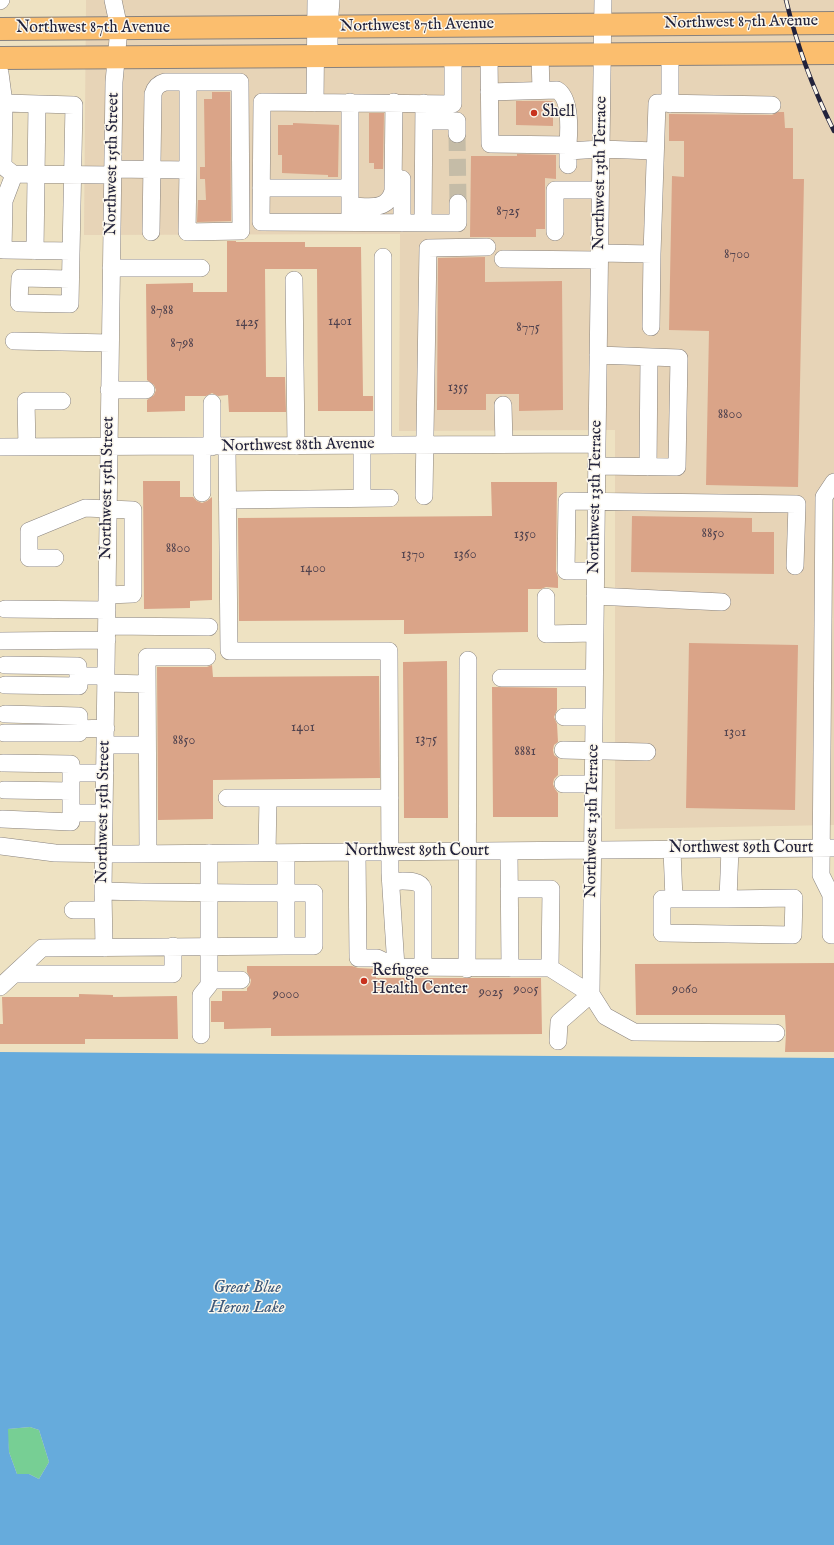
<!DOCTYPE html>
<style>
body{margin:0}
canvas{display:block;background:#eee2c2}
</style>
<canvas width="834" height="1545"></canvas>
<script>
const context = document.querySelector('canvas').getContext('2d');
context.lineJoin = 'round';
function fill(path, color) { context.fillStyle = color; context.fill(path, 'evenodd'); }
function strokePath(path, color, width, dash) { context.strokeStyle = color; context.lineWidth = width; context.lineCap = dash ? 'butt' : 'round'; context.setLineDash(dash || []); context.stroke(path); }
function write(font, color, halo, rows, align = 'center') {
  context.font = font + ' "IM FELL English",serif'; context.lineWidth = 3; context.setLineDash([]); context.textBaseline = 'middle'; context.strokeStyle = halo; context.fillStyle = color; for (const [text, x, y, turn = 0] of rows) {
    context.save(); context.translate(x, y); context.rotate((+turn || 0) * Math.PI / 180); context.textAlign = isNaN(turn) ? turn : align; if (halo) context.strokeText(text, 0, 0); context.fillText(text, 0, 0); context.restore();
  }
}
fill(new Path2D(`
 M86,0H834V825L615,829V430L399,431L400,234L84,235Z`), '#e7d4b7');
fill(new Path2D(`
 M30,1427L39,1430L49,1462L39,1479L29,1474H17L9,1452L7,1429Z`), '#77cf94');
fill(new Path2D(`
 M0,1052L834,1058V1545H0ZM30,1427L39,1430L49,1462L39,1479L29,1474H17L9,1452L8,1429Z`), '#66abdc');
fill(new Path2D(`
 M212,92H230L231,221L197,222L198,200H206L205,179H200V167H205L204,99H212Z
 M516,101H553V126L516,125Z
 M778,112H784L785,128H793V179H804L798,487L706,485L709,331L669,330L672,176L684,177V141H669V114L772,115Z
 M369,113H384L383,169H374V163H369Z
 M293,123L339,125L338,177H328V175L282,173V155H278V125H293Z
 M517,154L556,155V179L545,178V229H536V237H470L471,156H517Z
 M227,241H236V242H305V247H361L363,396H373V411H318L317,269H265L266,377H285L286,412H229L228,395L218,396L212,393L206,396H185V411L147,412V400L154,395L156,390L154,385L147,380L146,284L193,283V292H227Z
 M485,257V282L562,281L563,410L519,411V394H486V410H437L438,258Z
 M143,481H180V497H193L197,501L202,503L207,501L212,497V600L190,601V608L144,609Z
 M491,482H557L556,571L558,577V588L546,587L541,589H528V632L404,634V620L239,621L238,518L492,516Z
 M632,516L752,518V532H774V574L631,572Z
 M689,643L798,645L795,810L686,808Z
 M447,661L448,818H404L403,662Z
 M212,665L213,677L379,676L380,778L213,780V819L158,820L157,667H207Z
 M492,687L557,688V710L554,717L557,724L558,742L554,745L553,750L554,755L558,758V775L554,779L553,784L555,789L558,793V817H493Z
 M834,963V1052H785L786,1033L785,1015H636L635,964Z
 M247,966H352L358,968L376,969V978H541L542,1034L271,1036V1028L224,1029V1022H211V1001H222V991H247V988L250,985L251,980L247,972Z
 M79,994L113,995V997L177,996L178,1039H85V1044H0V1024H3L2,997H79Z`), '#daa488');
strokePath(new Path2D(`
 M457,134L458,203`), '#c5bca7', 17, [17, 8]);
const minor = new Path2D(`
 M0,1L1,0
 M670,53V104
 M540,55L541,90
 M329,56V27L331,0
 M453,56V104L262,102L261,222L458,223V203
 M489,56L490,144L568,145V165
 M0,73L4,103L3,166H0
 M489,92L557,90C571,98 569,131 568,145
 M350,102V218
 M4,103L74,105L70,304L19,303L20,278L70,279
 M315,103L316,0
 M424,121H457V134
 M568,151L601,149L655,151
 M3,166L13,174L113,175
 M113,169L188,170L187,232L241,231L240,82H165C158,84 155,87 153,94L151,232
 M188,170V82
 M13,174L12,180L4,201L3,250L71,251
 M261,188H350
 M350,206C368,206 387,212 393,191L394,102
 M402,223V179
 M423,223L424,103
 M555,232V190H600
 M35,251L37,104
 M600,253L652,254L651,327
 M652,254L657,103L772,105
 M503,259L599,260
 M111,268H201
 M294,280L296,446
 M14,341L110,343
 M109,390H146
 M212,403V447
 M503,405L504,444
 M383,445V257
 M362,446V498
 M0,447L597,444
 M27,447L26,401H62
 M227,447L229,651H389L390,873L396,967L550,968L591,994L605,1016L634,1032L776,1033
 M596,466L677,467L679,358L598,355
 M648,467L649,357
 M834,482L824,497L821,875L831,895V935H834
 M202,493V447
 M424,496L428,248L487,247
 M228,500L390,498
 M55,558H29V531L85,508L133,510V594L107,595
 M595,571H566L567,501L797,504L795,566
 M595,596L722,602
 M546,597V634L595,633
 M5,609L107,610
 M107,626L209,627
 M0,641L107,640
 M5,665L78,666V676H106
 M501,678H594
 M106,683L147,684
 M5,685L79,686L78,676
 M5,714L79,716V729L106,728
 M564,717H594
 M4,733H79V729
 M105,745H147
 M563,750L647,752
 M3,763L71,764V773H105
 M563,784H593
 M4,790L71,791
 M227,798H390
 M71,813H104
 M2,819L71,822V773
 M0,846L55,853L129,854L834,848
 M672,850L674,899
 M509,851L510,968
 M357,852L358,958H377L396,967
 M267,853L268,798
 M148,854L147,657H207
 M391,881C401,882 419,878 423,889V968
 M509,889H551L550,968
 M103,891C173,893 243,893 314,893V946H286V853
 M728,899L794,898L793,935L662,933V899H728L730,849
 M73,910H103
 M104,948L103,891L114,82L119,28L113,0
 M467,969L468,660
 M14,974H173V946
 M209,980H241
 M0,987L42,948L286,946
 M591,994L597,444L603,0
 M201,1035V995L209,985V853
 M558,1041L559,1022L591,994`);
const major = new Path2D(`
 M0,29L834,23
 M0,58L834,53`);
strokePath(minor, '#88827e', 18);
strokePath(major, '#88827e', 24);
strokePath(minor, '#fff', 17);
strokePath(major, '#fbbe6e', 22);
const rail = new Path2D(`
 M786,0C797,46 813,89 834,131`);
strokePath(rail, '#22223b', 4.5);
strokePath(rail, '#fbf7ec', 3, [9]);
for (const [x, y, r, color] of [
 [534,113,4,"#c8321e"],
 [364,981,4,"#c8321e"]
]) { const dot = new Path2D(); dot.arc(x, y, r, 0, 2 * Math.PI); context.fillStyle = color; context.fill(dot); strokePath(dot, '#fbf7ec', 1.5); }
write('14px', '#50424e', null, [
 ["8725",508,212],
 ["8700",737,255],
 ["8788",162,311],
 ["1401",340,322],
 ["1425",247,323],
 ["8775",528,328],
 ["8798",182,344],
 ["1355",458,388],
 ["8800",730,415],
 ["8850",713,534],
 ["1350",525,535],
 ["8800",178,549],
 ["1370",413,555],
 ["1360",465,555],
 ["1400",313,569],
 ["1401",303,728],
 ["1301",735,733],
 ["1375",426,740],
 ["8850",184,741],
 ["8881",525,752],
 ["9005",526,990],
 ["9060",685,990],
 ["9025",491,993],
 ["9000",286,995]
]);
write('16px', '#22223b', '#fbf7ec', [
 ["Northwest 87th Avenue",741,23,-1],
 ["Northwest 87th Avenue",417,26,-1],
 ["Northwest 87th Avenue",93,29],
 ["Northwest 15th Street",113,164,-89],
 ["Northwest 13th Terrace",601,173,-89],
 ["Northwest 88th Avenue",298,446,-1],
 ["Northwest 15th Street",108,488,-89],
 ["Northwest 13th Terrace",596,497,-89],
 ["Northwest 15th Street",104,812,-89],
 ["Northwest 13th Terrace",593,821,-89],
 ["Northwest 89th Court",741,849],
 ["Northwest 89th Court",417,852]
]);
write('16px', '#22223b', '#fbf7ec', [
 ["Shell",542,113],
 ["Refugee",372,972],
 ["Health Center",372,990]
], 'left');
write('italic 17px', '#3d597b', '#fbf7ec', [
 ["Great Blue",247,1289],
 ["Heron Lake",247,1309]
]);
</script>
